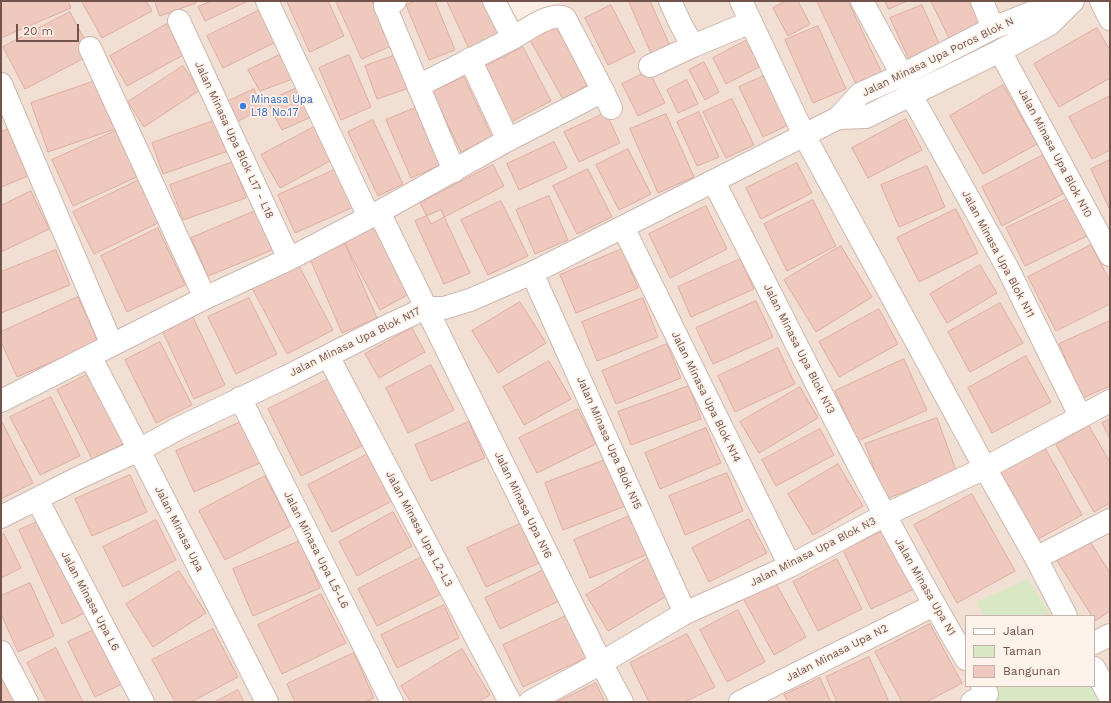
<!DOCTYPE html>
<style>
body{margin:0}
#map{position:relative;width:1111px;height:703px;overflow:hidden;background:#fbefe5;font-family:"Work Sans",sans-serif}
canvas{display:block}
.frame{position:absolute;inset:0;border:2px solid #72534c;pointer-events:none}
.legend{position:absolute;left:965px;top:615px;width:130px;height:72px;box-sizing:border-box;background:#fef3eb;border:1px solid #c6b3ab;margin:0;padding:5px 7px;list-style:none;font-size:12px;color:#72534c}
.legend li{display:flex;align-items:center;gap:8px;height:20px}
.legend b{width:20px;border:1px solid #c6b3ab}
.scale{position:absolute;left:16px;top:24px;width:63px;height:18px;box-sizing:border-box;border:2px solid #72534c;border-top:0;padding-left:5px;font-size:12px;line-height:14px;white-space:nowrap;color:#72534c;-webkit-text-stroke:3px #fef3eb;paint-order:stroke}
</style>
<div id="map">
<canvas width="1111" height="703"></canvas>
<div class="frame"></div>
<ul class="legend">
<li><b style="height:5px;background:#fff"></b>Jalan</li>
<li><b style="height:11px;background:#d9e8c4"></b>Taman</li>
<li><b style="height:11px;background:#efc9be"></b>Bangunan</li>
</ul>
<div class="scale">20 m</div>
</div>
<script>
const context = document.querySelector('canvas').getContext('2d');
context.lineJoin = 'round';
function fill(path, color) { context.fillStyle = color; context.fill(path, 'evenodd'); }
function strokePath(path, color, width, dash) { context.strokeStyle = color; context.lineWidth = width; context.lineCap = dash ? 'butt' : 'round'; context.setLineDash(dash || []); context.stroke(path); }
function write(font, color, halo, rows, align = 'center') {
  context.font = font + ' "Work Sans",sans-serif'; context.lineWidth = 3.5; context.setLineDash([]); context.textBaseline = 'middle'; context.strokeStyle = halo; context.fillStyle = color; for (const [text, x, y, turn = 0] of rows) {
    context.save(); context.translate(x, y); context.rotate((+turn || 0) * Math.PI / 180); context.textAlign = isNaN(turn) ? turn : align; if (halo) context.strokeText(text, 0, 0); context.fillText(text, 0, 0); context.restore();
  }
}
fill(new Path2D(`
 M1,1H507L521,24L565,1H1110V702H1ZM966,616H1094V686H966Z`), '#f2dfd4');
fill(new Path2D(`
 M1028,579L1051,616H984L976,602Z
 M987,686H1093L1103,702H995Z`), '#d9e8c4');
const building = new Path2D(`
 M1,1H68L71,8L1,38Z
 M83,1H146L152,11L102,38L82,2Z
 M155,1H196V3L160,16Z
 M212,1H248L205,21L198,7Z
 M287,1H328L344,36L310,52Z
 M336,1H372L393,45L362,59Z
 M416,1H435L455,50L429,60L406,5Z
 M447,1H485L501,35L470,50Z
 M630,1H650L671,48L652,56L629,2Z
 M786,1H798L810,24L788,36L773,8Z
 M817,1H848L882,73L857,85Z
 M885,1H907L889,9Z
 M931,1H969L983,28L952,43Z
 M611,5L635,52L608,65L585,18Z
 M922,5L942,50L911,64L890,18Z
 M264,8L280,40L223,68L207,36Z
 M70,12L92,54L25,89L3,47Z
 M167,24L185,54L127,86L110,56Z
 M559,24L591,83L563,99L530,40Z
 M818,26L846,89L813,103L785,40Z
 M1097,28L1110,50V78L1059,107L1034,64Z
 M749,39L763,65L726,84L713,58Z
 M523,47L551,101L511,122L483,68Z
 M288,51L301,76L260,91L248,70Z
 M349,55L371,107L341,120L319,68Z
 M396,55L409,88L377,99L365,66Z
 M704,62L719,92L705,100L689,70Z
 M183,66L200,90L144,127L128,102Z
 M649,71L665,103L638,116L622,84Z
 M768,74L792,123L763,137L739,87Z
 M464,77L492,137L461,152L432,92Z
 M101,79L118,128L48,152L31,103Z
 M687,80L698,104L678,113L667,90Z
 M1003,85L1037,144L983,174L950,116Z
 M297,88L311,117L282,130L267,101Z
 M254,89L263,108L231,125L222,104Z
 M1110,96V150L1092,159L1069,117Z
 M732,99L754,145L726,158L703,112Z
 M415,108L440,165L411,178L386,120Z
 M699,112L719,157L697,166L677,122Z
 M606,113L620,143L579,162L564,132Z
 M666,114L694,177L658,193L630,129Z
 M219,119L231,150L163,174L152,143Z
 M906,119L922,150L868,178L852,148Z
 M373,120L403,184L378,196L348,132Z
 M314,127L332,160L280,188L261,155Z
 M9,129L28,176L1,187V132Z
 M120,129L141,175L73,206L52,160Z
 M554,142L567,168L519,190L507,164Z
 M628,149L651,194L619,210L596,165Z
 M1043,155L1063,194L1002,226L982,187Z
 M1110,160V208H1109L1091,169Z
 M233,162L246,198L183,220L170,185Z
 M797,163L812,193L761,219L746,188Z
 M493,165L504,186L431,224L420,203Z
 M927,166L945,207L899,227L881,185Z
 M341,167L358,205L295,233L278,195Z
 M588,169L612,217L577,234L553,186Z
 M139,180L160,222L94,254L73,212Z
 M31,191L49,229L1,252V206Z
 M549,196L568,240L535,254L516,210Z
 M1069,198L1087,236L1025,266L1006,228Z
 M813,200L836,246L787,271L764,224Z
 M501,201L528,256L488,275L461,220Z
 M706,206L727,249L670,278L649,234Z
 M260,209L277,248L208,276L191,238Z
 M956,209L978,253L919,282L897,238Z
 M441,210L470,273L444,284L415,221Z
 M375,225L411,293L380,310L344,242Z
 M158,228L185,285L127,312L101,256Z
 M345,244L377,318L342,333L310,259Z
 M1091,245L1110,281V304L1056,331L1028,277Z
 M841,246L872,297L816,332L784,280Z
 M622,249L638,288L576,313L560,275Z
 M56,250L70,285L1,313V272Z
 M740,259L754,289L691,317L678,287Z
 M298,264L333,330L287,354L252,288Z
 M980,265L997,293L947,323L930,294Z
 M78,297L98,342L17,377L1,342V332Z
 M249,298L277,354L236,374L208,317Z
 M643,298L658,337L597,361L582,322Z
 M756,301L773,337L713,364L696,328Z
 M520,302L546,343L498,373L472,331Z
 M1000,303L1023,343L970,372L948,332Z
 M879,309L898,344L839,377L819,342Z
 M192,315L225,385L194,399L162,330Z
 M1110,321V386L1083,398L1059,344Z
 M412,328L425,352L379,378L365,354Z
 M160,342L192,405L156,423L125,360Z
 M667,344L681,378L616,404L602,371Z
 M778,348L795,384L735,412L718,376Z
 M1026,356L1051,402L992,433L968,388Z
 M904,359L927,410L858,441L835,391Z
 M549,361L571,399L524,425L503,387Z
 M431,365L454,410L408,433L386,388Z
 M90,373L125,443L92,459L57,390Z
 M329,379L362,446L301,476L268,409Z
 M689,386L701,419L631,445L618,412Z
 M800,387L818,418L759,453L740,422Z
 M51,397L80,456L40,475L10,417Z
 M578,409L596,444L537,473L519,438Z
 M937,418L957,473L885,499L865,444Z
 M1110,419V439L1102,423Z
 M1,420L33,483L1,499Z
 M243,421L262,462L194,492L176,451Z
 M469,422L485,458L431,481L415,445Z
 M1089,426L1110,462V503L1094,512L1056,445Z
 M706,428L721,463L660,489L645,453Z
 M820,429L834,455L776,486L762,460Z
 M1044,446L1082,515L1038,539L1000,471Z
 M370,453L394,500L332,532L308,485Z
 M610,458L628,505L563,530L545,483Z
 M838,464L863,506L813,535L788,494Z
 M727,473L743,511L685,535L669,496Z
 M130,475L147,512L92,536L75,499Z
 M265,476L291,526L225,560L199,511Z
 M972,494L1015,571L957,603L914,525Z
 M393,512L412,546L357,576L339,542Z
 M632,515L648,554L590,578L574,540Z
 M44,519L87,612L62,624L19,530Z
 M749,519L767,553L709,582L692,548Z
 M156,520L176,560L123,587L103,547Z
 M520,524L539,563L486,587L467,548Z
 M888,529L916,588L871,609L843,550Z
 M4,534L21,568L1,578V536Z
 M1089,540L1110,573V611L1095,621L1094,616H1092L1057,561Z
 M300,541L320,588L253,616L233,569Z
 M422,557L441,594L377,626L358,589Z
 M648,558L670,594L608,631L586,595Z
 M837,559L862,609L818,631L793,582Z
 M544,570L559,601L500,629L485,598Z
 M179,571L206,613L153,647L126,604Z
 M775,582L806,637L774,655L744,600Z
 M30,583L54,636L18,652L1,614V596Z
 M321,594L346,643L282,674L258,625Z
 M444,605L459,638L397,668L381,635Z
 M738,610L765,662L727,682L700,630Z
 M568,615L588,657L523,687L503,645Z
 M930,624L962,683L926,702H902L875,652Z
 M98,628L124,683L95,697L68,642Z
 M213,629L238,677L191,702H175L152,660Z
 M687,634L715,687L685,702H649L630,663Z
 M56,648L83,702H47L27,663Z
 M462,649L490,695L478,702H411L401,686Z
 M354,653L374,698L365,702H295L287,684Z
 M869,657L889,702H837L826,677Z
 M820,678L831,702H788L784,695Z
 M4,680L15,702H1V682Z
 M596,683L605,702H557Z
 M238,690L244,702H215Z`);
fill(building, '#efc9be');
strokePath(building, '#e1ada0', 1);
const minor = new Path2D(`
 M267,1L369,217
 M395,1L385,6L454,171
 M670,1L681,25L693,46L751,22
 M741,1L804,135L985,468L1036,558L1066,616
 M862,1L902,75
 M982,1L993,28
 M1101,1L1110,19
 M179,21L289,259
 M90,48L205,298
 M1000,51L1110,255
 M470,59L508,140
 M650,66L693,46
 M1,84L112,345
 M418,86L513,38L494,1
 M603,91L611,108
 M911,95L1007,267L1080,416
 M838,118L866,117L1000,51L1050,24L1073,1
 M714,182C796,342 874,504 966,659
 M379,212L601,663L622,702
 M623,227L790,566
 M532,273L685,613
 M90,356L139,450L267,702
 M328,356L510,702
 M240,398L392,702
 M1,401L205,298L289,259L379,212L508,140L603,91L565,18C551,11 525,31 513,38
 M37,499L143,702
 M1,517L76,479L139,450L179,428L286,377L385,327L426,308H444L470,300L532,273L838,118L860,94L902,75L993,28L1046,7L1071,2
 M1036,558L1110,520
 M1094,643L1110,635
 M1,652L27,702
 M1094,668L1110,697
 M530,702L601,663L685,613L790,566L885,515L985,468L1110,401
 M740,702L934,605
 M972,702L987,694L982,686`);
strokePath(minor, '#ceb7af', 24);
strokePath(minor, '#fff', 22);
for (const [x, y, r, color] of [
 [243,106,4,"#3f7fe0"]
]) { const dot = new Path2D(); dot.arc(x, y, r, 0, 2 * Math.PI); context.fillStyle = color; context.fill(dot); strokePath(dot, '#fef3eb', 1.5); }
write('11px', '#72534c', '#fef3eb', [
 ["Jalan Minasa Upa Poros Blok N",938,57,-26],
 ["Jalan Minasa Upa Blok L17 - L18",234,140,65],
 ["Jalan Minasa Upa Blok N10",1055,153,62],
 ["Jalan Minasa Upa Blok N11",998,254,62],
 ["Jalan Minasa Upa Blok N17",355,342,-26],
 ["Jalan Minasa Upa Blok N13",799,349,63],
 ["Jalan Minasa Upa Blok N14",706,397,64],
 ["Jalan Minasa Upa Blok N15",609,443,66],
 ["Jalan Minasa Upa N16",523,505,64],
 ["Jalan Minasa Upa",179,529,63],
 ["Jalan Minasa Upa L2-L3",419,529,62],
 ["Jalan Minasa Upa L5-L6",316,550,63],
 ["Jalan Minasa Upa Blok N3",813,552,-27],
 ["Jalan Minasa Upa N1",925,587,60],
 ["Jalan Minasa Upa L6",90,601,62],
 ["Jalan Minasa Upa N2",837,653,-27]
]);
write('11px', '#366cbe', '#fef3eb', [
 ["Minasa Upa",251,100],
 ["L18 No.17",251,113]
], 'left');
</script>
